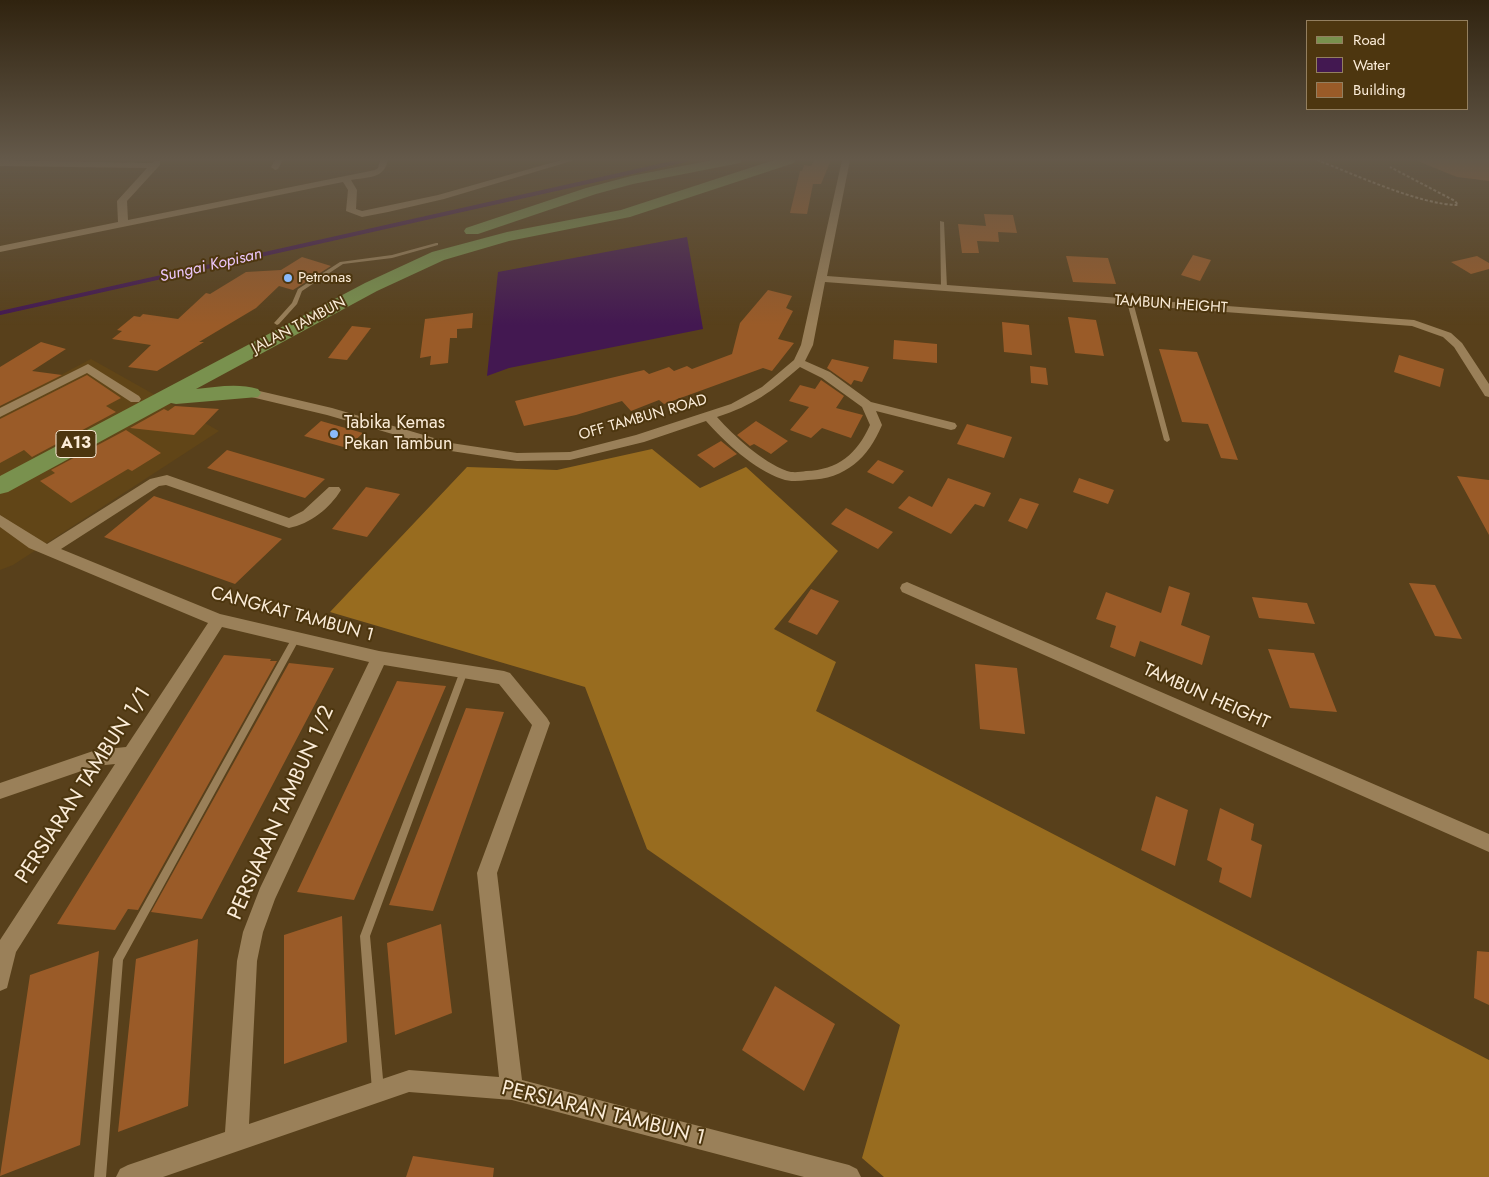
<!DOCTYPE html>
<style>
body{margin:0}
#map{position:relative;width:1489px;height:1177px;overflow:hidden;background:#58401b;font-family:Jost,sans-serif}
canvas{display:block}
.legend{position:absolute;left:1306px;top:20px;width:162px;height:90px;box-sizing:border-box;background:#4d360f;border:1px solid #937f5f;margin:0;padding:6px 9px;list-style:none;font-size:15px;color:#fbecd8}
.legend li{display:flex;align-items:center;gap:10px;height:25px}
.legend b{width:25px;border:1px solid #937f5f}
</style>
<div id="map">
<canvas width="1489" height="1177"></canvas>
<ul class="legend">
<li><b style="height:6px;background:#79914e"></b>Road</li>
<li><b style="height:14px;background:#431851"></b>Water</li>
<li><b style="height:14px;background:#9a5b28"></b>Building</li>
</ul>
</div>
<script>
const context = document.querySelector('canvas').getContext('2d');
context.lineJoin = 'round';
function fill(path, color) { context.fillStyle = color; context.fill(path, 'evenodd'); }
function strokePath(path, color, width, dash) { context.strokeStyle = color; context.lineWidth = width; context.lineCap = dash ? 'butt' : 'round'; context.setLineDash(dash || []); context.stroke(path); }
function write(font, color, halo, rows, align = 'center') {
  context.font = font + ' Jost,sans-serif'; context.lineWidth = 4; context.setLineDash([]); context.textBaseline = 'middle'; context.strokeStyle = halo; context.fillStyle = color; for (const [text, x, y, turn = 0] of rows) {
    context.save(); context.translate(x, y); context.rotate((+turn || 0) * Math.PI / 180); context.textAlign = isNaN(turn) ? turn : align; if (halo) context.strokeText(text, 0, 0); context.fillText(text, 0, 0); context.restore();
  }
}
fill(new Path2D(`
 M91,359L219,431L13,565L0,570V407Z`), '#614517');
fill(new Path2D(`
 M652,449L700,488L746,467L838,551L774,629L836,662L816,711L1489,1060V1177H884L862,1158L900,1025L647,849L585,687L330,612L467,467L557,470Z`), '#986c1f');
fill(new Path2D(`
 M687,237L703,329L509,368L487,376L498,272Z`), '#431851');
strokePath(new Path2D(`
 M0,313L686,160`), '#431851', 4);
fill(new Path2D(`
 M814,160H831L821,184H813L807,214L790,213L800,171H802L804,165L811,166Z
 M1415,160H1489V181L1457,177Z
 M984,214L1013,215L1017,233L998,232L999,242L977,241L979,253H962L958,224L986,226Z
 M1193,255L1211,260L1200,281L1181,275Z
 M1066,256L1108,258L1116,284L1073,282Z
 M1477,256L1489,263V269L1471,274L1451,262Z
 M302,257L331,266L293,290L279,286L256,308L199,342H204L157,371L128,367L151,345L112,339L122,331L117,330L134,316L140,317L143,314L178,319L206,293L210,294L246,272L281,270Z
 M768,290L792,296L786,308L793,311L778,339L794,343L772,371L763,368L664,404L659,400L631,411L622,401L576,415L524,426L515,401L644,370L649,374L669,367L674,371L687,366L692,369L732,354L740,323Z
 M473,313L472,328L457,329V338H450L448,363L430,365L431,356L420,358L425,319Z
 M1068,317L1096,320L1104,356L1075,353Z
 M1002,322L1029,325L1032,355L1004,352Z
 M352,326L371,328L347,360L328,358Z
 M894,340L937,344V363L893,359Z
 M41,342L66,349L32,371L62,375L0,406V367Z
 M1159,349L1197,352L1238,460L1221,458L1208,424L1182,422Z
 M1399,355L1444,369L1440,387L1394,372Z
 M832,359L869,367L862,382L854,380L851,385L827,368Z
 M1030,366L1046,368L1048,385L1031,383Z
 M87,375L121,398L106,406L116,412L32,457L24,450L0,463V419Z
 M821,380L844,396L836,408L863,415L851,438L822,428L811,438L790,430L809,407L789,401L800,385L815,389Z
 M175,406L219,409L194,435L130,428L164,409L168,411Z
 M321,421L363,433L347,448L304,436Z
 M756,421L788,441L771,454L754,444L750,446L737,435Z
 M967,424L1012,437L1004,458L957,444Z
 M126,430L161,453L132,471L128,469L71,503L40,481L55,473L51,470Z
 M721,441L737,454L714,468L697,455Z
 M227,450L325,479L305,498L207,468Z
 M878,460L904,471L893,484L867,472Z
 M1457,476L1489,480V535Z
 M948,478L991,493L984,507L975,504L951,534L898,508L909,496L932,507Z
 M1079,478L1114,490L1108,504L1073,492Z
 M366,487L400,494L367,537L332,529Z
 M154,496L282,539L235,584L104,537Z
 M1020,498L1039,504L1027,529L1008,521Z
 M846,508L893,532L878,549L831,524Z
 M1409,583L1435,585L1462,639L1435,636Z
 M1169,586L1190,593L1181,625L1210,636L1202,665L1140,641L1135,657L1110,647L1116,626L1096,619L1106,592L1161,613Z
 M811,589L839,601L817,635L788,622Z
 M1252,597L1307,603L1315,624L1259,618Z
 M1268,649L1314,653L1337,712L1290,708Z
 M224,655L271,659L270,661H277L138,910L128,909L115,930L57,924Z
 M289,663L334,668L202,919L151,912Z
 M975,664L1017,668L1025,734L980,729Z
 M397,681L446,686L354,900L297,892Z
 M466,708L504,712L433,911L389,905Z
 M1156,796L1188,810L1175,866L1141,850Z
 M1220,808L1254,824L1251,840L1262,845L1251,898L1219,882L1222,868L1207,860Z
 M342,916L347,1042L284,1064V935Z
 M441,924L452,1013L395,1035L387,943Z
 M198,939L188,1106L118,1132L136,959Z
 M99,951L80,1145L0,1176L30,975Z
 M1477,951L1489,952V1005L1474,998Z
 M775,986L835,1024L804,1091L742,1050Z
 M413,1156L494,1168L493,1177H406Z`), '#9a5b28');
strokePath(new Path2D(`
 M1317,160C1354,174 1420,205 1458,205L1455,201L1390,167`), '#af9c80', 2, [3, 2]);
fill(new Path2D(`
 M940,221L944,222L947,288L944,290L941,288Z
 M436,243H438V245L392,258L343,264L302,291L297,304L279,324L277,325L274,323L292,303L298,289L340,262L392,255Z
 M1130,300L1133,302L1170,440L1167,442L1164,440L1127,302Z
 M296,635L299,636L300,638L299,640L123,960L106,1177H94L113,959L293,636Z
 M464,668L467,669L468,671L370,936L384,1090L382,1094L378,1096L374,1094L372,1090L360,936L460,671L461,669Z`), '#9a8059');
fill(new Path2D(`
 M0,160L152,163L154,161H160V165L127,201L128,220L375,170L378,168L380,160H388C384,179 368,177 351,180L357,190L356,209L362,211L438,195L561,160H575L444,199L388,212L362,217L346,211L348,190L343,182L0,252V246L118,222L117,201L147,168L0,166Z
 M275,160H283L278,169L275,170L271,167Z
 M842,160H850L827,276L1414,320L1451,333L1462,343L1489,384V397L1485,396L1454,347L1443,337L1412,326L825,282L813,345L805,361L830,372L871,402L955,423L957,426L955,429L951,430L876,411L882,425C868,458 846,479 808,480C799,481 790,482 782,479C753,469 726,443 706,421L644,442L570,460L517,461L451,451L327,415L247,396L245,393L251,389L332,408L451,443L517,453L570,452L636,435L731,404L762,387L794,360L801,345ZM800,367L822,378L862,407L870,425C857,454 838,470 806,471C800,472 793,473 787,471C761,461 735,437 717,417C754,405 771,392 800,367Z
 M88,364L139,396L141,399L139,402H131L87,373L0,417V408Z
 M167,475L289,518L303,511L329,487H339L341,490C330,508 310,524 289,528L166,485L159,486L61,549L220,614L379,651L504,671L510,673L547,718L550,723L497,873L522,1080L849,1165L857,1169L861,1177H804L512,1100L409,1092L163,1177H116L120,1169L128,1165L225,1132L237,961L243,932L260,888L369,662L222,627L16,952L7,988L0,991V940L115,764L96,766L0,799V783L96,750L126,747L208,623L29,548L0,527V515L47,544L150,479ZM384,665L499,684L532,725L477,873L499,1077L409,1070L249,1124L257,961L263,932L275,899Z
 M907,582L1489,834V852L902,592L900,588L902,584Z`), '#9a8059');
fill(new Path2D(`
 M712,160H742L740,163L735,164L633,184L596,194L478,234H466L464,231L466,228L586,188L631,176Z
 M774,160H796L794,163L630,217L509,241L444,260L377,291L196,389C216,387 238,383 258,389L261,393L258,397L176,404L171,403L8,492L0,494V476L365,283L432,252L507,232L621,210Z`), '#79914e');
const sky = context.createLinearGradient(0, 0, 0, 325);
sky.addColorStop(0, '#30230f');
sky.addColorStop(0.49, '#64594a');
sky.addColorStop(1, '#64594a00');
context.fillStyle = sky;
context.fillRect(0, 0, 1489, 325);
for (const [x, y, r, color] of [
 [288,278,5,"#8abafc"],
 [334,434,5,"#8abafc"]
]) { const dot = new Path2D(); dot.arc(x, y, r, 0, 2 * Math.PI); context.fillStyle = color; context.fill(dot); strokePath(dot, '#4d360f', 2); }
write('15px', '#fbecd8', '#4d360f', [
 ["Petronas",298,278]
], 'left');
write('15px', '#fbecd8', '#4d360f', [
 ["TAMBUN HEIGHT",1171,305,4],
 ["JALAN TAMBUN",299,326,-28],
 ["OFF TAMBUN ROAD",643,418,-16]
]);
write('italic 16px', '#ecc6fa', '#4d360f', [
 ["Sungai Kopisan",211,266,-13]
]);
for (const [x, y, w] of [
 [76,444,40]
]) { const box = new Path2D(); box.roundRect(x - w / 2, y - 13.5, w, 27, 4); context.fillStyle = '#4d360f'; context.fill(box); strokePath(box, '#fbecd8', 1); }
write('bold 16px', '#fbecd8', null, [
 ["A13",76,444]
]);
write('18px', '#fbecd8', '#4d360f', [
 ["Tabika Kemas",344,424],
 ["Pekan Tambun",344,445]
], 'left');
write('18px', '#fbecd8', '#4d360f', [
 ["CANGKAT TAMBUN 1",292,615,15],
 ["TAMBUN HEIGHT",1206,697,24]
]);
write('21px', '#fbecd8', '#4d360f', [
 ["PERSIARAN TAMBUN 1/1",84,786,-57],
 ["PERSIARAN TAMBUN 1/2",282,813,-66],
 ["PERSIARAN TAMBUN 1",603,1114,14]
]);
</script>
